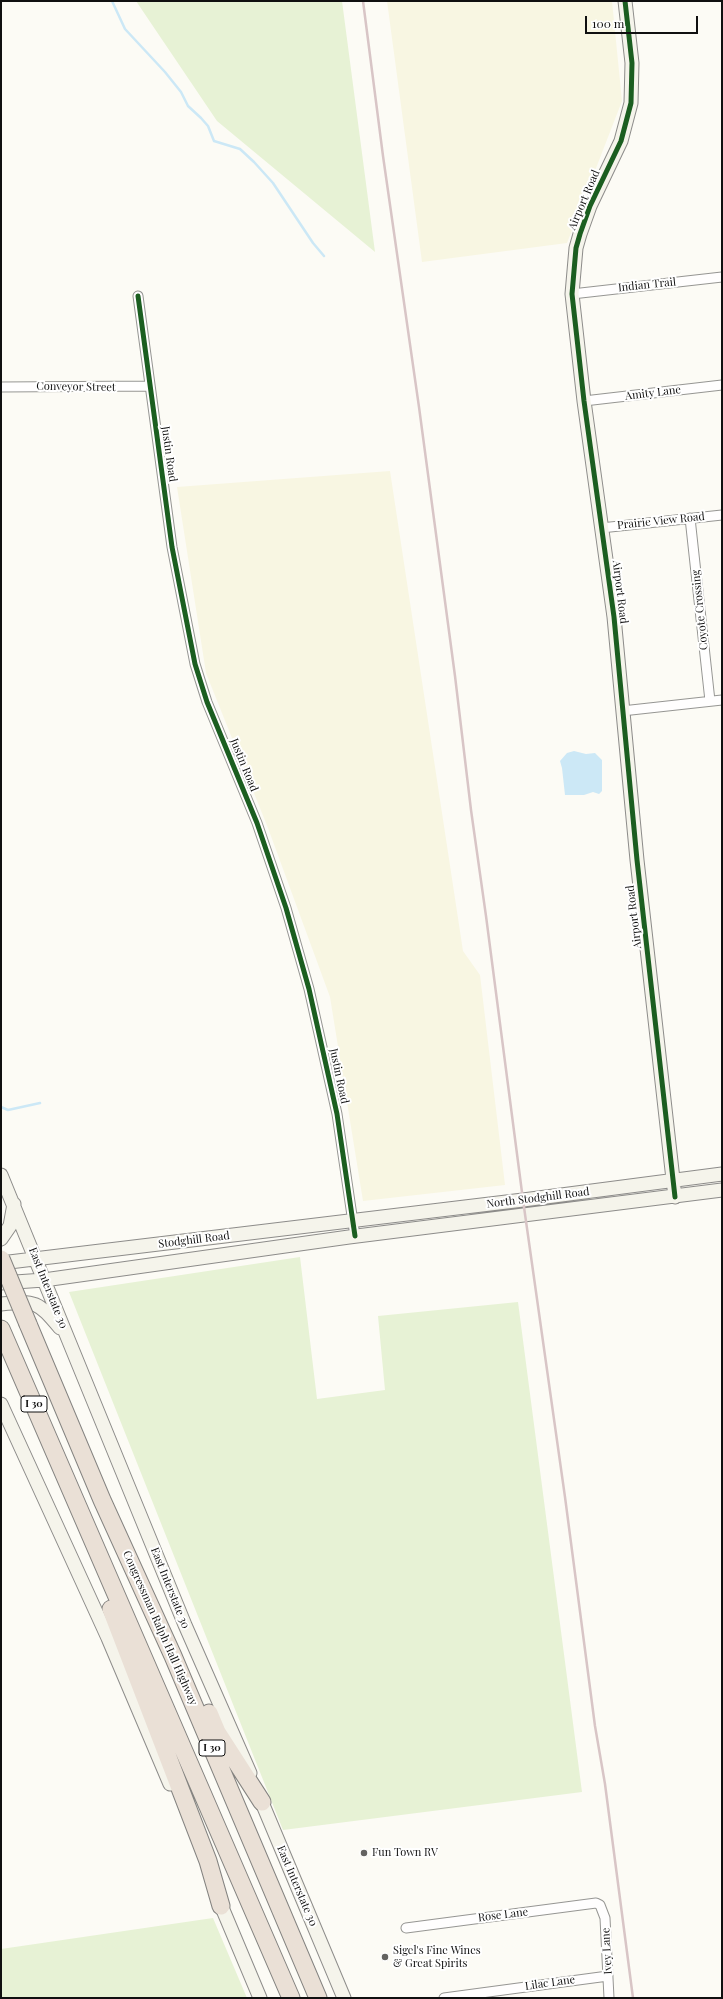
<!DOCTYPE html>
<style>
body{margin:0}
#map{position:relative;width:723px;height:1999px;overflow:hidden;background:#fcfbf5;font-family:"Playfair Display",serif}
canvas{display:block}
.frame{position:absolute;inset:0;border:2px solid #101010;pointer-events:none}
.scale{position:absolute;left:585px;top:16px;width:113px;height:18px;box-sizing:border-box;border:2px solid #101010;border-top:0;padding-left:5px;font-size:12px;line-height:14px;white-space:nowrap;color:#101010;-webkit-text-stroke:3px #fff;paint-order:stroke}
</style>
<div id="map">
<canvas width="723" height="1999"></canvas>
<div class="frame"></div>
<div class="scale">100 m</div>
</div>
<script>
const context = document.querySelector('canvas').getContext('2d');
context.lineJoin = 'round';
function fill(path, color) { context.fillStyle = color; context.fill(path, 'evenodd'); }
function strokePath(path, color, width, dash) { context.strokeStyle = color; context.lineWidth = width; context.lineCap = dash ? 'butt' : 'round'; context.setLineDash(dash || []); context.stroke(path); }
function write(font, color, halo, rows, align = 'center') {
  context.font = font + ' "Playfair Display",serif'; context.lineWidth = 4; context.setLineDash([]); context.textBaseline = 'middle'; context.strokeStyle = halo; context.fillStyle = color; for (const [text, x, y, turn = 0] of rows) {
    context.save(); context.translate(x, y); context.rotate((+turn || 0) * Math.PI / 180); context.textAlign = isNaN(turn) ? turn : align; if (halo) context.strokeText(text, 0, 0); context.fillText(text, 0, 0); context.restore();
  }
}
fill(new Path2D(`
 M387,1H612L622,101L567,243L422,262Z
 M390,471L463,951L480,975L505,1185L363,1201L330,997L268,828L206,673L177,487Z`), '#f8f6e2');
fill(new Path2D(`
 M136,1H342L375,252L217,121Z
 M300,1257L317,1399L385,1390L378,1316L518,1302L582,1792L283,1830L69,1292Z
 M213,1918L247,1998H1V1949Z`), '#e7f2d5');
fill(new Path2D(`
 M574,751L586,754L595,753L602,760V791L599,794L593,792L584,795H565L562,768L560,761L567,753Z`), '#cce8f6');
strokePath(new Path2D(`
 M112,1L125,29L165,72L181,92L188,106L201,118L208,126L214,141L240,149L254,162L273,183L313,243L324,256
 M1,1107L8,1110L40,1103`), '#cce8f6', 2.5);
const street = new Path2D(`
 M572,294L722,277
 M138,296L172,547L195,664L207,702L257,823L286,908L309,989L337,1114L355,1236
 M1,387L150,386
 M584,401L722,385
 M690,518L710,701
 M601,528L722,515
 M622,711L722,700
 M406,1928L596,1903L600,1905L605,1918L609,1998
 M444,1998L608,1976`);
const secondary = new Path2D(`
 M625,1L632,63L631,103L621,141L590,206L580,234L576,248L572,294L584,401L614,617L637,860L675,1197
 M1,1175L185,1625L250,1773
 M1,1239L10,1226L14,1204
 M1,1263L523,1200L722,1174
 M1,1283L44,1280L349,1237L722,1190
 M1,1304C36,1300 38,1302 60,1328
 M1,1404L108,1638L170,1784
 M258,1793L344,1998
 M218,1898L260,1998`);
const highway = new Path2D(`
 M28,1324L102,1500L173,1656L318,1998
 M1,1329L291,1998
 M111,1609L208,1861L221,1906
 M209,1713L217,1732L262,1802`);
strokePath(street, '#969693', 11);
strokePath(secondary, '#8d8c8a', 15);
strokePath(highway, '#848380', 19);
strokePath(street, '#fffefe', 9);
strokePath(secondary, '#f5f4eb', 13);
strokePath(highway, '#eae0d6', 17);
strokePath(new Path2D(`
 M363,1L383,156L419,407L455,676L471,810L486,916L523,1200L565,1497L595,1726L605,1784L633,1998`), '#d8c5c6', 2.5);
const highwayBridge = new Path2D(`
 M1,1259L28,1324`);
strokePath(highwayBridge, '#848380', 19, []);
strokePath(highwayBridge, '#eae0d6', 17);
strokePath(new Path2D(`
 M625,1L632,63L631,103L621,141L590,206L580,234L576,248L572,294L584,401L614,617L637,860L675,1197
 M138,296L172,547L195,664L207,702L257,823L286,908L309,989L337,1114L355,1236`), '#1b5e20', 5);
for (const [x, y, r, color] of [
 [364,1853,4,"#636260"],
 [385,1957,4,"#636260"]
]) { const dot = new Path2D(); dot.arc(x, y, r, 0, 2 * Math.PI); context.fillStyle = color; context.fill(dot); strokePath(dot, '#fff', 1.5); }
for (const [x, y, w] of [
 [34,1404,26],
 [212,1748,26]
]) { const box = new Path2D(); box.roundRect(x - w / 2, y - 8, w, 16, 3); context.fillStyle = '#fff'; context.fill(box); strokePath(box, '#101010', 1); }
write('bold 10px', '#101010', null, [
 ["I 30",34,1404],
 ["I 30",212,1748]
]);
write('11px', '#101010', '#fff', [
 ["Airport Road",584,200,-67],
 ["Indian Trail",647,285,-6],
 ["Conveyor Street",76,387,1],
 ["Amity Lane",653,393,-7],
 ["Justin Road",169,454,82],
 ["Prairie View Road",661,521,-6],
 ["Airport Road",620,592,83],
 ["Coyote Crossing",700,610,-96],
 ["Justin Road",244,765,68],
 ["Airport Road",634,917,-97],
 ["Justin Road",339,1076,78],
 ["North Stodghill Road",538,1198,-7],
 ["Stodghill Road",194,1240,-7],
 ["East Interstate 30",48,1288,68],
 ["East Interstate 30",170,1588,68],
 ["Congressman Ralph Hall Highway",160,1628,66],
 ["East Interstate 30",297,1886,67],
 ["Rose Lane",503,1915,-7],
 ["Ivey Lane",607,1951,-93],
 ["Lilac Lane",550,1983,-8]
]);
write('11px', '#101010', '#fff', [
 ["Fun Town RV",372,1853],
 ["Sigel's Fine Wines",393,1951],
 ["& Great Spirits",393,1964]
], 'left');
</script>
